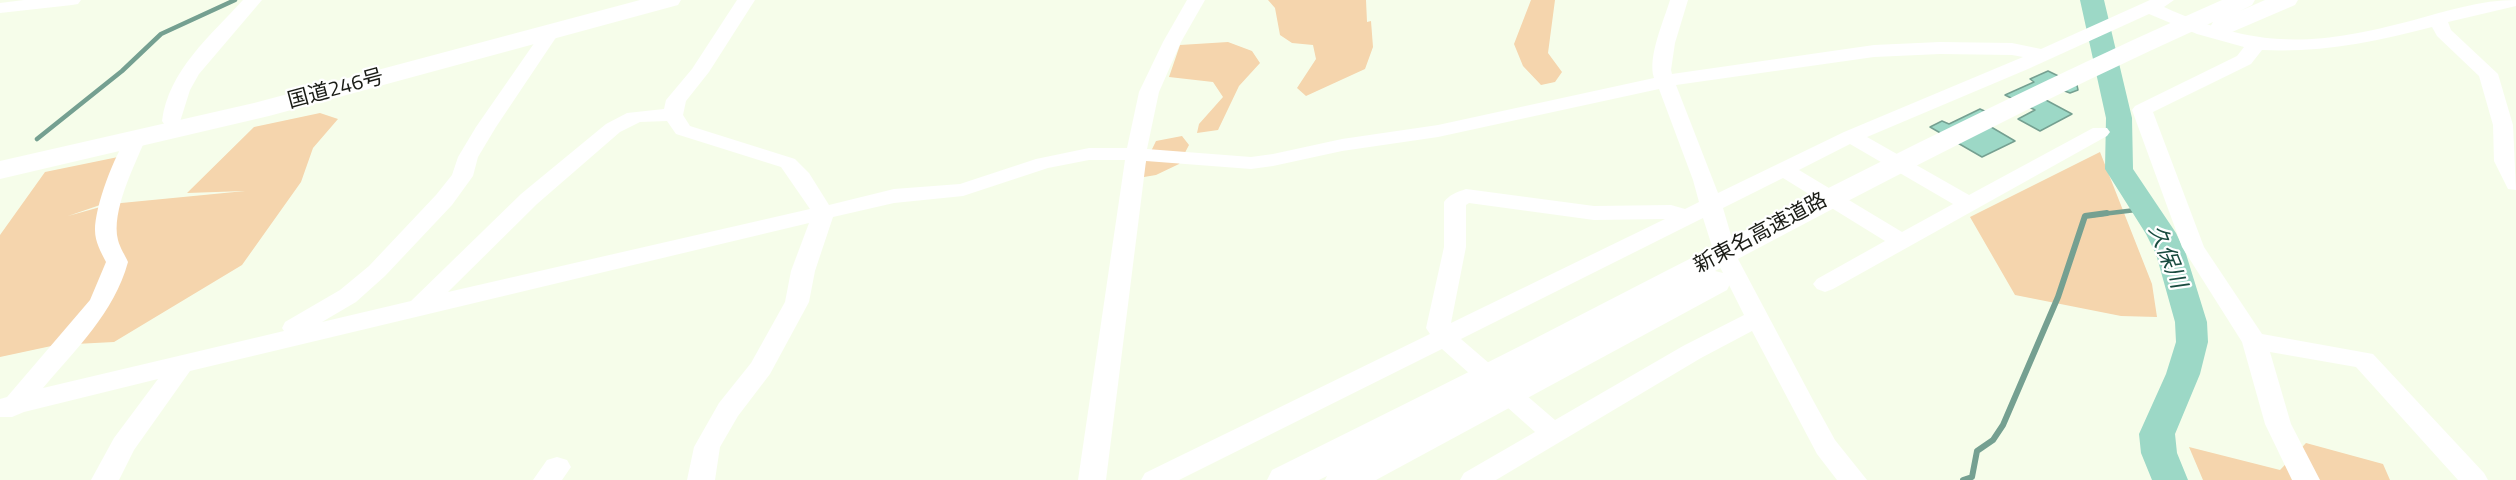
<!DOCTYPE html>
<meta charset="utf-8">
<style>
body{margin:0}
canvas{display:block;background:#f6fdea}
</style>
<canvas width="2516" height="480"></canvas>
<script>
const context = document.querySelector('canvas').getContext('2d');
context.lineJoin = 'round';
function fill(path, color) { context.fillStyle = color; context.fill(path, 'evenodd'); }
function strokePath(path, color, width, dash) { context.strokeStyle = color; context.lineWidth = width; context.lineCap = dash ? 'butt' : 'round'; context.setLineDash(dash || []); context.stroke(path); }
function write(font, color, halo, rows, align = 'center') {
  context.font = font + ' "Titillium Web","Noto Sans JP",sans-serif'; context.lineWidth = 4.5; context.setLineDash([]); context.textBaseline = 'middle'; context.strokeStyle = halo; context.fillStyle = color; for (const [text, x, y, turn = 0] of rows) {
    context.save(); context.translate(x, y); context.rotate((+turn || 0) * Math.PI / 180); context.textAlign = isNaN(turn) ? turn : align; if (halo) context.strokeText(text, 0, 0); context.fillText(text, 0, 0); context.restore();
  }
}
fill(new Path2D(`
 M1268,0H1366L1367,22L1371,21L1373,47L1365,69L1306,96L1297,88L1316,59L1313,45L1292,43L1280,35L1275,8Z
 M1531,0H1555L1548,53L1562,72L1555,82L1541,85L1523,66L1514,44Z
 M1228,42L1252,51L1260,63L1239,86L1218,130L1197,133L1199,124L1223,97L1213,82L1169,77L1180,45Z
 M320,113L338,119L313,148L301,182L242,265L114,342L56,345L0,357V235L45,172L123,156L103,204L68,216L111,204L245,191L187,193L254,127Z
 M1182,136L1189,145L1179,164L1156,175L1138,178L1156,141Z
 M2100,152L2152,284L2157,317L2121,316L2015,295L1970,217Z
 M2306,443L2383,464L2390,480H2203L2189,447L2280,470Z`), '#f5d5ad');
const water = new Path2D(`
 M2048,71L2077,85L2078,90L2070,93L2062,90L2044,99L2072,114L2040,131L2018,119L2035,110L2005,95L2034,82L2030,79Z
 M1980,109L1998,117L1986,124L2015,141L1982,157L1930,127L1942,121L1949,124Z`);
fill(water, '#9cd8c6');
strokePath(water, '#75a091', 1.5);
strokePath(new Path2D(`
 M37,139L122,71L161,34L235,0
 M2094,215L2144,209`), '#75a091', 4.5);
strokePath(new Path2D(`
 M1963,480L1972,477L1977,451L1993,440L2003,425L2058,297L2085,216L2107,213`), '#75a091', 6);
fill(new Path2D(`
 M2080,0H2104L2132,118L2133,169L2176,233L2186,254L2207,322L2208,342L2200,374L2175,434L2177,453L2188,480H2152L2141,453L2139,434L2166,374L2176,342L2175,322L2156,254L2146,234L2105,169L2106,118Z`), '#9cd8c6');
fill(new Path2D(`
 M24,0H81L78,4L72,5L0,13V3Z
 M243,0H262L199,74L190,90L179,125H165L162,121C168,71 211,35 243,0Z
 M737,0H755L709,72L686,101L683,115L690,126L795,159L809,173L829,205L894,189L960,184L1036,159L1089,148H1127L1139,92L1163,42L1187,0H1205L1181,42L1159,92L1147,149L1251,157L1273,154L1342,139L1438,125L1654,78C1647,58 1664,20 1670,0H1688L1675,43L1671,70L1672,74L1874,45L1940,42L2012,43L2041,49L2150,0H2174L2164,7C2259,50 2315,46 2414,20C2447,11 2480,0 2516,0V6L2448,22L2451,30L2498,74L2513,125L2516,190L2508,189L2494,161L2493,125L2479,76L2437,36L2432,27C2375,42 2321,53 2262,50L2251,64L2153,112L2204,247L2262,334L2373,354L2484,473L2488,480H2458L2356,367L2270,352L2291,424L2320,480H2292L2265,424L2242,342L2182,247L2132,110L2135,106L2237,56L2244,47L2197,34L2149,14L2028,69L1867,137L1969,195L2093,128H2107L2110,132L2107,136L1833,289L1825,292L1817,289L1813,284L1817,279L1885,241L1783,178L1723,208L1738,259L1814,402L1835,440L1867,480H1837L1817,454L1752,331L1701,358L1496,480H1460L1464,473L1535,432L1442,349L1179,480H1141L1145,473L1430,334L1426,328L1444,247V202C1449,195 1457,192 1466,189L1594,206L1671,205L1685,209L1699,202L1693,180L1659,89L1438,137L1342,151L1273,166L1251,169L1146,161L1106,480H1078L1125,160H1089L1048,168L963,196L894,203L833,217L815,271L809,302L770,374L738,416L720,447L715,480H687L694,447L719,403L751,363L785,302L791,271L809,223L190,371L134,450L119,480H91L114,438L158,379L24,412L12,417H0V399L7,397L90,300L106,262C101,252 95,242 95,230C95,206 114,156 128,136L135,134L142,136L145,140C134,167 111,211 118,240C120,248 125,255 128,262C114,313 76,349 43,388L284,331L282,328L285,322L340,290L369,266L436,195L452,175L458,157L476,127L544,29H556L559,33L496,127L478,157L473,176L452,205L385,276L356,302L322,322L411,301L521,194L606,124L627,113L664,109L666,100L692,69ZM1940,54L2012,55L2023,57L1844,132L1718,193L1676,85L1874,57ZM667,121L676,134L781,167L810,209L448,292L537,204L620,132L640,122ZM1850,144L1953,204L1902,232L1799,170ZM1469,203L1594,220L1665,219L1451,323L1466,247V205ZM1703,218L1716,259L1744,315L1683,346L1555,420L1461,339Z
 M557,457L567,460L571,467L562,480H533L547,460Z`), '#fff');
fill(new Path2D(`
 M640,0H681L678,5L269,116L0,179V161L254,103Z
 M2222,0H2255L2252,5L2240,11L2265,0H2298L2295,5L2232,32L2223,35L2214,32L2210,27L2213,22C2044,98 1879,184 1715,271L1727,274L1731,282L1727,290L1376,480H1325L1327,476L1319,480H1267L1272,470C1360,426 1448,383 1534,339C1762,222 1988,103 2222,0Z`), '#fff');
write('21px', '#1a1c16', '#fff', [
 ["国道246号",336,90,-15],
 ["新東名高速道路",1761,234,-28]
]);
write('italic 22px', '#194b3f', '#fff', [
 ["久保川",2166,257,68]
]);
</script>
